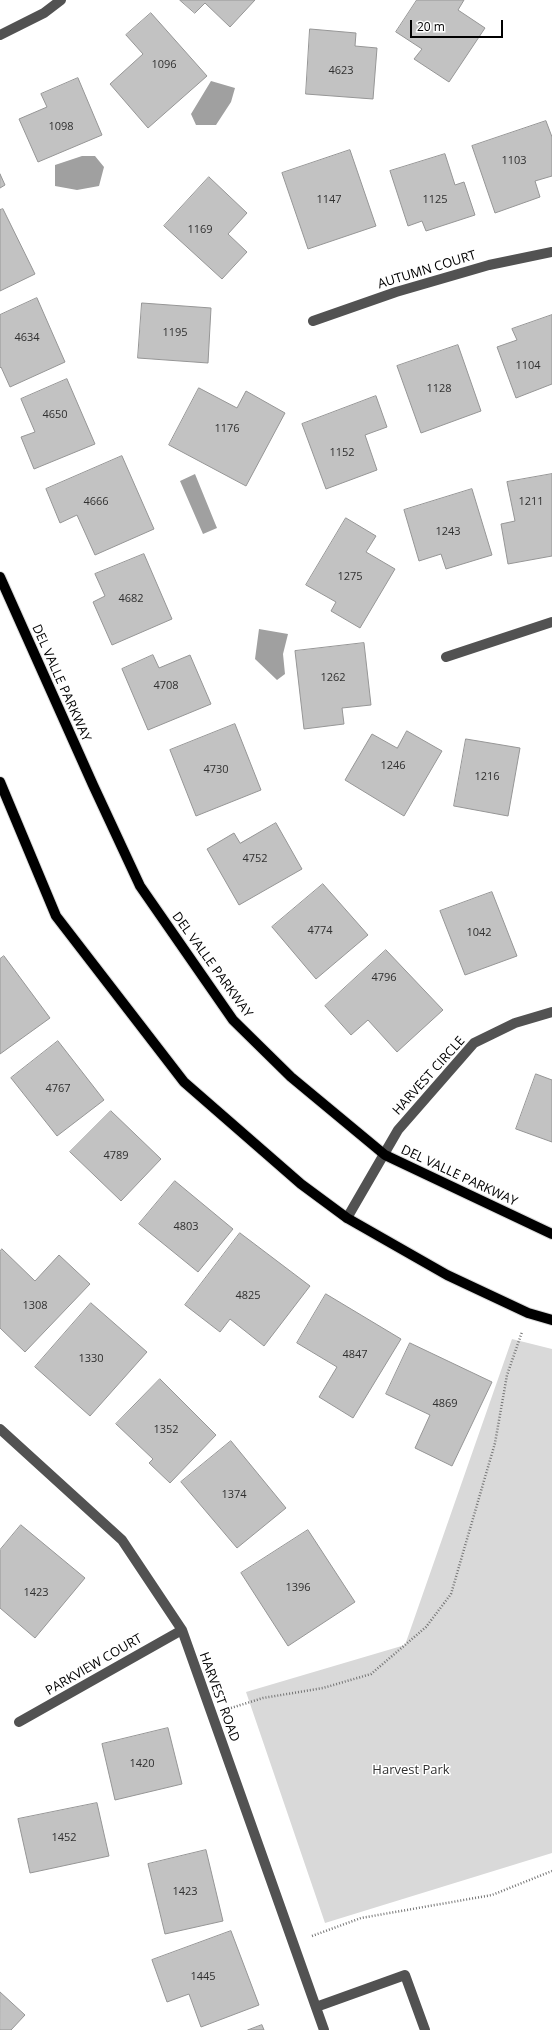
<!DOCTYPE html>
<style>
body{margin:0}
#map{position:relative;width:552px;height:2030px;overflow:hidden;background:#fff;font-family:"Open Sans",sans-serif}
canvas{display:block}
.scale{position:absolute;left:410px;top:20px;width:93px;height:18px;box-sizing:border-box;border:2px solid #000;border-top:0;padding-left:5px;font-size:12px;line-height:14px;white-space:nowrap;color:#000;-webkit-text-stroke:3px #fff;paint-order:stroke}
</style>
<div id="map">
<canvas width="552" height="2030"></canvas>
<div class="scale">20 m</div>
</div>
<script>
const context = document.querySelector('canvas').getContext('2d');
context.lineJoin = 'round';
function fill(path, color) { context.fillStyle = color; context.fill(path, 'evenodd'); }
function strokePath(path, color, width, dash) { context.strokeStyle = color; context.lineWidth = width; context.lineCap = dash ? 'butt' : 'round'; context.setLineDash(dash || []); context.stroke(path); }
function write(font, color, halo, rows, align = 'center') {
  context.font = font + ' "Open Sans",sans-serif'; context.lineWidth = 3; context.setLineDash([]); context.textBaseline = 'middle'; context.strokeStyle = halo; context.fillStyle = color; for (const [text, x, y, turn = 0] of rows) {
    context.save(); context.translate(x, y); context.rotate((+turn || 0) * Math.PI / 180); context.textAlign = isNaN(turn) ? turn : align; if (halo) context.strokeText(text, 0, 0); context.fillText(text, 0, 0); context.restore();
  }
}
fill(new Path2D(`
 M512,1339L552,1349V1853L325,1923L246,1692L405,1645Z`), '#d9d9d9');
fill(new Path2D(`
 M211,81L235,88L231,102L216,125H196L191,114Z
 M82,156H95L104,167L99,186L77,190L55,186V165Z
 M195,474L217,528L203,534L180,481Z
 M259,629L288,634L283,654L285,674L277,680L255,659Z`), '#a0a0a0');
const building = new Path2D(`
 M180,0H255L230,27L205,3L195,13Z
 M417,0H464L458,10L485,28L449,82L414,59L422,49L396,32Z
 M151,13L207,76L148,128L110,84L143,54L126,35Z
 M310,29L356,33L355,46L377,48L373,99L306,94Z
 M78,78L102,135L38,162L19,119L47,107L41,94Z
 M546,121L552,137V176L535,181L540,197L495,213L472,146Z
 M350,150L376,226L308,249L282,173Z
 M445,154L455,185L464,182L475,215L426,231L422,221L408,226L390,171Z
 M0,174L5,185L0,188Z
 M209,177L247,213L228,234L247,252L222,279L164,226Z
 M3,209L35,274L0,291V210Z
 M37,298L65,362L10,387L1,367L0,368V315Z
 M142,303L211,308L208,363L138,358Z
 M552,315V384L516,398L497,347L517,340L512,329Z
 M458,345L481,411L421,433L397,366Z
 M67,379L95,444L34,469L21,437L35,432L21,399Z
 M199,388L237,408L246,391L285,413L246,486L169,445Z
 M376,396L387,427L365,435L377,470L326,489L302,424Z
 M122,456L154,529L95,555L77,515L60,523L46,489Z
 M552,474V556L508,564L501,524L515,521L507,482Z
 M472,489L492,555L446,569L441,554L419,561L404,510Z
 M346,518L376,536L366,552L395,569L360,628L331,611L336,602L306,585Z
 M144,554L172,619L112,645L93,602L105,596L95,574Z
 M364,643L371,705L342,708L344,724L304,729L295,651Z
 M153,655L159,668L190,655L211,704L148,730L122,669Z
 M235,724L261,790L196,816L170,750Z
 M407,731L442,751L404,816L345,780L372,734L397,748Z
 M466,739L520,748L508,816L454,806Z
 M276,823L302,869L239,905L207,849L234,833L240,843Z
 M323,884L368,935L316,979L272,927Z
 M492,892L517,956L465,975L440,911Z
 M386,950L443,1010L397,1052L368,1020L351,1035L325,1006Z
 M4,956L50,1018L0,1054V959Z
 M58,1041L104,1100L57,1136L11,1078Z
 M536,1074L552,1080V1142L516,1129Z
 M111,1111L161,1159L121,1201L70,1152Z
 M175,1181L233,1229L198,1272L139,1224Z
 M240,1233L310,1286L264,1346L230,1319L220,1332L185,1305Z
 M2,1249L35,1281L59,1255L90,1284L25,1352L0,1328V1252Z
 M326,1294L401,1339L353,1418L319,1397L337,1367L297,1343Z
 M91,1303L147,1352L90,1416L35,1367Z
 M410,1343L492,1382L452,1466L415,1448L430,1415L386,1394Z
 M160,1379L216,1435L170,1483L149,1463L153,1459L116,1424Z
 M231,1441L286,1508L237,1548L181,1482Z
 M21,1525L85,1578L35,1638L0,1608V1550Z
 M308,1530L355,1602L288,1646L241,1573Z
 M168,1728L182,1784L115,1800L102,1744Z
 M97,1803L109,1856L30,1873L18,1819Z
 M206,1850L223,1921L165,1934L148,1864Z
 M231,1931L259,2005L201,2027L189,1994L167,2002L152,1960Z
 M0,1992L25,2015L11,2030H0Z
 M262,2025L264,2030H248Z`);
fill(building, '#c2c2c2');
strokePath(building, '#969696', 1);
const major = new Path2D(`
 M0,577L93,785L140,886L233,1020L291,1077L385,1155L552,1234
 M0,782L56,916L184,1082L301,1184L347,1218L447,1275L528,1313L552,1320`);
strokePath(major, '#dbdbdb', 12);
strokePath(new Path2D(`
 M231,1708L263,1698L323,1688L371,1674L426,1627L451,1594L495,1443L507,1375L522,1332
 M312,1936L361,1918L492,1895L552,1871`), '#747474', 2.5, [1, 2]);
strokePath(new Path2D(`
 M0,35L44,13L61,0
 M313,321L396,292L489,265L552,252
 M446,657L552,622
 M347,1218L398,1130L474,1043L515,1023L552,1012
 M0,1429L122,1540L182,1630L324,2030
 M19,1722L182,1630
 M316,2007L405,1975L425,2030`), '#525252', 10);
strokePath(major, '#000', 10);
write('11px', '#303030', null, [
 ["1096",164,65],
 ["4623",341,71],
 ["1098",61,127],
 ["1103",514,161],
 ["1147",329,200],
 ["1125",435,200],
 ["1169",200,230],
 ["1195",175,333],
 ["4634",27,338],
 ["1104",528,366],
 ["1128",439,389],
 ["4650",55,415],
 ["1176",227,429],
 ["1152",342,453],
 ["4666",96,502],
 ["1211",531,502],
 ["1243",448,532],
 ["1275",350,577],
 ["4682",131,599],
 ["1262",333,678],
 ["4708",166,686],
 ["1246",393,766],
 ["4730",216,770],
 ["1216",487,777],
 ["4752",255,859],
 ["4774",320,931],
 ["1042",479,933],
 ["4796",384,978],
 ["4767",58,1089],
 ["4789",116,1156],
 ["4803",186,1227],
 ["4825",248,1296],
 ["1308",35,1306],
 ["4847",355,1355],
 ["1330",91,1359],
 ["4869",445,1404],
 ["1352",166,1430],
 ["1374",234,1495],
 ["1396",298,1588],
 ["1423",36,1593],
 ["1420",142,1764],
 ["1452",64,1838],
 ["1423",185,1892],
 ["1445",203,1977]
]);
write('13px', '#000', '#fff', [
 ["AUTUMN COURT",427,270,-17],
 ["DEL VALLE PARKWAY",61,683,66],
 ["DEL VALLE PARKWAY",212,965,54],
 ["HARVEST CIRCLE",429,1076,-48],
 ["DEL VALLE PARKWAY",459,1176,25],
 ["PARKVIEW COURT",94,1665,-30],
 ["HARVEST ROAD",219,1697,70]
]);
write('13px', '#303030', '#fff', [
 ["Harvest Park",411,1770]
]);
</script>
